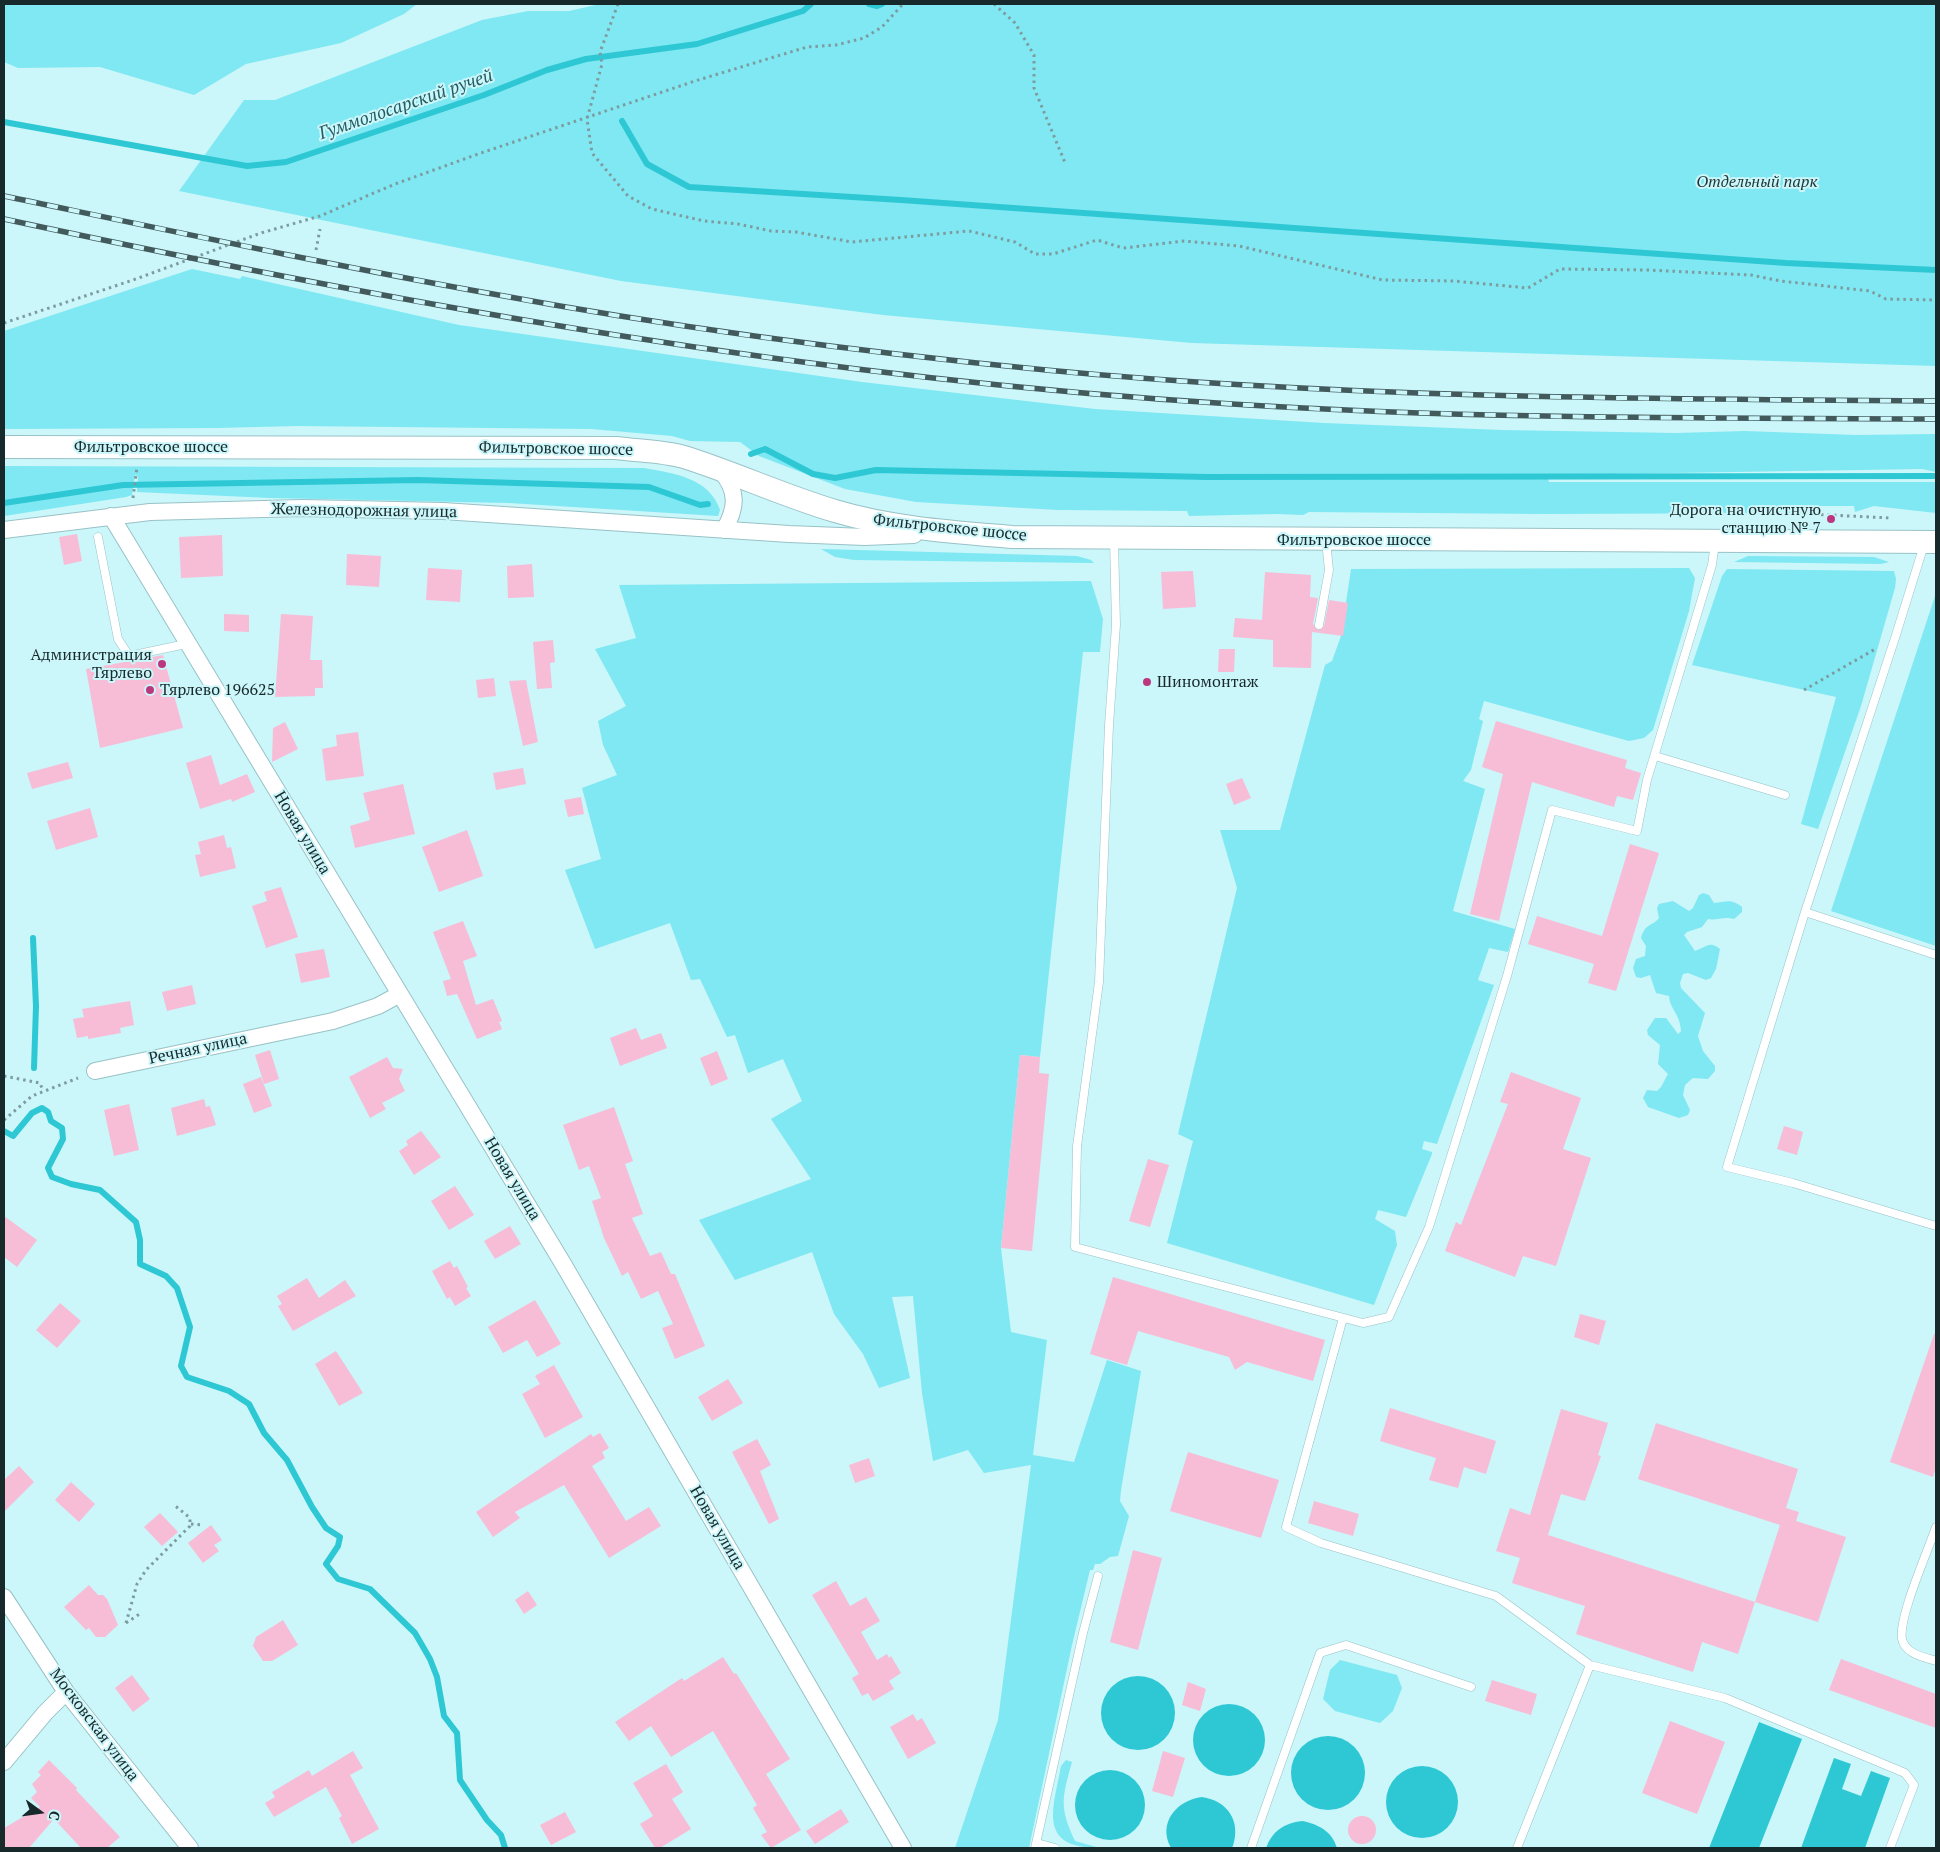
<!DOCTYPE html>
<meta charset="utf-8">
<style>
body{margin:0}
#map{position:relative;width:1940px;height:1852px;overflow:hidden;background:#cbf6fa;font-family:"PT Serif",serif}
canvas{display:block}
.frame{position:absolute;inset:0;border:5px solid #18292b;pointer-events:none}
.north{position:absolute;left:15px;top:1787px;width:50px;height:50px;-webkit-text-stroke:4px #cbf6fa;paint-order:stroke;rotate:104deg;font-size:14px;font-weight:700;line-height:20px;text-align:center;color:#18292b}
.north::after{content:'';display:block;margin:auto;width:18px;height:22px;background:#18292b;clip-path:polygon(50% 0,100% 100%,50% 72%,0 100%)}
</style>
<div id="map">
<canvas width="1940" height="1852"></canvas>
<div class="frame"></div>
<div class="north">С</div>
</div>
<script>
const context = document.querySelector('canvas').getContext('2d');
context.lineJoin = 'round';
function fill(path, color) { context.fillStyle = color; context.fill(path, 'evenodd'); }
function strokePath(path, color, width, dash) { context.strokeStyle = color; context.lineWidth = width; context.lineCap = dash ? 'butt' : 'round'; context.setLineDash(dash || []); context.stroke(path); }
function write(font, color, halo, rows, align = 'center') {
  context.font = font + ' "PT Serif",serif'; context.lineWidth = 4; context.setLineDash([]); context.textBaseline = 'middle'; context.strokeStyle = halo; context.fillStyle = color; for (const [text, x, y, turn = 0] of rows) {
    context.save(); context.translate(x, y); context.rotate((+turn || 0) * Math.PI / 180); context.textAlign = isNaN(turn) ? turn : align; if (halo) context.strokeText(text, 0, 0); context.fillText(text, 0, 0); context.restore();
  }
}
fill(new Path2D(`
 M4,4H417L404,14L341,43L246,64L194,95L100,67L18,68L4,62Z
 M600,4H1936V366L1192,343L883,315L621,281L179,191L244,100H275L482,20L528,11H569Z
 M192,269L240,279L242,276L459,325L862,382L1095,409L1324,423L1502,430L1676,433L1745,431L1856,435L1936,434V472L1922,469L1547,475L1549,482H1936V513L1874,506L1855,512L1854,506H1807V513L1543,514L1309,512L1303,515L1277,514L1189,516L1187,511L1058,510L916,502L845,489L759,456L740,442L690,441L672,436L591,429L297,426L217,428L4,429V331Z
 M4,466L644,468C673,473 710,478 720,510L718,516L509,503L271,498L137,492L138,476L135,475L132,495L126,497L4,516Z
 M821,549L1077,556L1091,560L1094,563L854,560L835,557Z
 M1748,556L1874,557L1889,562L1881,564L1734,562Z
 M1689,568L1695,578L1689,611L1653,730L1644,738L1629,741L1484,701L1479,719L1483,721L1471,770L1463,781L1485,789L1453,911L1515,929L1508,952L1489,948L1478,980L1494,985L1437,1144L1424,1141L1422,1149L1432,1152V1154L1406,1217L1378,1210L1375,1219L1395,1231L1397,1245L1374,1305L1167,1243L1193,1141L1178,1134L1237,888L1220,830H1280L1325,665L1332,661L1341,636L1351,569Z
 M1727,569L1894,571L1896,579L1895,588L1861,706L1818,829L1801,824L1836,697L1692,665L1722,576Z
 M1091,581L1103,619L1100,652H1083L1040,1057L1020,1055L1001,1248L1011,1332L1047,1340L1033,1455L1074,1462L1107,1360L1141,1371L1121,1490L1120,1501L1129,1516L1118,1556L1110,1557L1100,1564H1095L1093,1570H1090L1072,1645L1029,1848H955L998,1720L1031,1465L984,1473L968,1450L933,1461L922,1393L913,1296L892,1297L910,1378L879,1388L863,1354L834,1314L812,1252L735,1280L699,1220L811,1179L771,1119L802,1101L783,1059L748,1073L735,1035L727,1037L700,979L691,980L670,923L595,949L565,870L601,859L582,788L617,775L603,745L598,721L626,706L595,649L636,638L619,585Z
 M1936,593V946L1831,911Z
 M1703,893L1709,895L1714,903C1726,902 1731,898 1742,907V912L1734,919C1725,916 1715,921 1708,919L1702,927L1687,932L1684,935L1695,951C1706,948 1709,940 1720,949L1716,969L1711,978L1706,980L1688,973L1683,974L1680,983L1681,988L1705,1013L1698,1036L1703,1051L1715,1066V1071L1708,1079L1693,1078L1685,1085L1683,1095L1690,1110L1688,1115L1679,1118L1648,1107L1643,1098L1647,1090L1657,1091L1661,1087L1668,1074L1658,1064L1660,1045L1648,1035L1647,1030L1655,1018H1666L1678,1034L1681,1031C1680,1013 1670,1010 1669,996L1656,993L1650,975L1641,978L1636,977L1633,968L1636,959L1645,956L1646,946L1641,938C1645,923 1653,926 1659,918L1657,908L1659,904L1673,901L1689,911L1693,908L1699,895Z
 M1340,1660L1397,1675L1402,1688L1393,1711L1380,1723L1335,1711L1323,1699L1330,1670Z
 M1066,1760L1072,1762C1062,1798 1059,1807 1075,1841L1100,1848C1037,1848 1053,1810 1061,1766Z`), '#7fe8f2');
fill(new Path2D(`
 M1101 1713a37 37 0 1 1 74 0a37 37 0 1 1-74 0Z
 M1193 1740a36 36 0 1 1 72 0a36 36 0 1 1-72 0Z
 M1759,1722L1802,1739L1759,1848H1709Z
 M1291 1773a37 37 0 1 1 74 0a37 37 0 1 1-74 0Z
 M1834,1758L1851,1764L1842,1789L1861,1796L1871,1771L1890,1778L1865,1848H1801Z
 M1386 1802a36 36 0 1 1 72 0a36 36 0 1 1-72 0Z
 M1075 1805a35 35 0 1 1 70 0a35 35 0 1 1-70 0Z
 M1202,1797C1228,1801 1241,1821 1233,1846L1231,1848H1171C1157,1823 1177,1800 1202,1797Z
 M1302,1821C1318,1824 1332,1831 1337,1848H1266C1272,1831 1284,1823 1302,1821Z`), '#2ec8d5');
strokePath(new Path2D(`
 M869,4L877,6L882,4
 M622,121L647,164L689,187L901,200L1786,263L1936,270
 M4,122L247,166L286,162L484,95L547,70L586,59L697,44L803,11L811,4
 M751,454L765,449L813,474L835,478L876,470L1207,477L1936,476
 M4,503L123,485L418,480L649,487L700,505L708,504
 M33,938L36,1006L34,1068
 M4,1131L13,1136L32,1113L42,1108L48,1112L51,1121L62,1128L63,1139L48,1168L52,1177L71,1184L100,1190L136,1222L140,1240V1264L166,1276L177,1288L190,1327L181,1366L187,1377L229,1391L249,1404L264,1433L287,1460L312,1507L326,1528L340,1537L338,1546L326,1564L338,1579L370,1589L415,1633L430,1659L437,1677L444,1716L457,1733L460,1780L487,1820L501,1835L505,1848`), '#2ec8d5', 6);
fill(new Path2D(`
 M77,534L82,561L64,565L59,537Z
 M222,535L223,576L181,578L179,537Z
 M347,554L381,556L379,587L346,585Z
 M532,564L534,597L508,598L507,566Z
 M428,568L462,570L460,602L426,600Z
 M1193,571L1196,607L1163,609L1161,572Z
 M1265,572L1311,575L1310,597L1318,598L1313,624L1318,630L1324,626L1329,600L1348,603L1343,636L1312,632L1311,668L1273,667V640L1233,637L1235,618L1262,620Z
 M224,614L249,615V632L224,631Z
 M281,614L313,616L310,660H322L323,688H315V696L275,697Z
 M553,640L555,662L550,663L552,688L537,689L533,642Z
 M1219,649H1235L1234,672H1218Z
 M163,655L183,728L100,748L86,669Z
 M494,678L496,696L478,698L476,680Z
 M526,680L538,742L523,746L509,681Z
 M1496,721L1627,760L1625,768L1641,773L1633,800L1617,796L1614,807L1532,782L1499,921L1470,914L1503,774L1482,767Z
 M285,722L298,749L272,762L273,728Z
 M358,732L364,776L326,781L322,749L337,746L336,735Z
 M211,755L220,785L247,774L255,792L232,802L231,799L200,809L186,763Z
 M68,762L73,778L32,789L27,773Z
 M523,768L526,784L496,790L493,773Z
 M1242,778L1251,798L1234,805L1226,784Z
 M403,784L415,834L355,848L350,826L370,820L363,793Z
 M581,797L584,814L568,817L564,800Z
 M90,808L98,837L56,850L47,821Z
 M467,830L483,876L439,892L422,847Z
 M224,835L227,848L231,847L236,868L200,877L195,855L201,854L198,842Z
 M1630,844L1659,853L1616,991L1588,983L1594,964L1528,944L1537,916L1602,936Z
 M281,887L298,937L266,948L252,906L267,901L264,892Z
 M463,921L477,956L463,961L476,1005L493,999L502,1021L499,1022L502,1029L477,1039L457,994L447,996L443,981L451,979L433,932Z
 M324,949L330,977L301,983L295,954Z
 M192,985L196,1004L167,1011L162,992Z
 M130,1001L134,1025L120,1028L121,1033L88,1039V1036L77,1038L73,1019L84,1017L82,1009Z
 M636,1028L641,1040L661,1033L667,1048L620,1066L610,1038Z
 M270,1050L279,1079L264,1084L255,1055Z
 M717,1051L728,1079L711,1086L700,1058Z
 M1020,1055L1040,1057L1039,1073L1049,1074L1032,1251L1001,1248Z
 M387,1057L393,1068L403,1069L399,1079L405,1091L382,1103L386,1109L370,1118L349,1077Z
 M1511,1072L1581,1098L1563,1149L1591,1158L1556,1266L1523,1256L1515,1277L1445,1251L1456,1222L1461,1225L1508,1104L1500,1102Z
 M261,1077L272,1106L254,1113L243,1084Z
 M204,1099L206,1107L210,1106L216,1125L177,1136L171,1108Z
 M129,1104L139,1150L114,1156L104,1110Z
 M614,1107L633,1161L625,1164L643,1214L632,1218L650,1256L661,1252L671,1274H675L705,1346L675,1359L662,1328L673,1324L658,1291L641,1299L628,1272L622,1276L604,1238L592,1201L601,1198L589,1166L579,1170L563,1125Z
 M1784,1126L1803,1132L1797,1155L1777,1149Z
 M421,1131L441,1157L414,1175L399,1151L408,1145L406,1141Z
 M1148,1159L1169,1165L1150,1227L1129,1221Z
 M455,1186L474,1215L449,1230L431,1201Z
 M4,1216L37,1240L17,1267L4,1257Z
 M510,1226L521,1244L495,1259L484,1241Z
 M450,1261L454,1268L457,1266L468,1287L466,1288L471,1296L455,1306L450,1297L447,1299L432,1271Z
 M1113,1277L1325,1340L1313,1381L1247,1362L1235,1370L1229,1357L1138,1331L1127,1365L1090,1354Z
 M307,1278L319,1298L345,1280L356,1296L293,1331L278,1306L282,1304L277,1296Z
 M535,1300L561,1344L537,1357L527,1340L503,1353L488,1327Z
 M60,1303L81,1321L57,1348L36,1330Z
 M1580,1314L1606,1321L1599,1345L1574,1337Z
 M1934,1334H1936V1467L1933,1477L1890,1462Z
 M336,1351L363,1393L339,1406L315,1364Z
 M554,1365L583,1417L545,1438L522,1394L540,1384L535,1376Z
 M728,1379L743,1403L712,1421L698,1397Z
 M1390,1408L1496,1441L1486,1474L1464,1467L1458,1488L1429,1480L1436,1458L1380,1441Z
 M1561,1409L1608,1423L1598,1455L1601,1456L1585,1501L1561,1494L1548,1535L1755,1602L1738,1654L1702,1642L1693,1672L1576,1634L1585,1606L1512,1583L1520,1558L1496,1551L1510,1508L1530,1515Z
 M1656,1423L1798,1469L1786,1508L1799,1512L1796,1521L1846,1537L1818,1622L1755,1602L1780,1525L1638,1479Z
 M600,1433L609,1448L602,1452L605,1458L592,1466L626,1521L649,1507L661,1526L609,1558L564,1485L515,1512L520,1518L493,1537L476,1512L591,1434L593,1437Z
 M757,1439L771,1465L760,1471L779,1519L769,1524L732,1452Z
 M1188,1452L1279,1480L1261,1538L1170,1511Z
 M869,1458L875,1476L855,1483L849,1465Z
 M19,1466L34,1482L4,1512V1480Z
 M71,1482L95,1504L79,1522L55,1500Z
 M1314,1501L1359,1514L1353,1536L1308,1523Z
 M160,1513L178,1532L162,1546L144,1527Z
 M211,1525L222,1540L214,1545L219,1551L203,1563L188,1543Z
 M1133,1550L1162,1558L1138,1650L1110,1642Z
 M836,1581L850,1606L866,1597L880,1621L861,1632L877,1660L887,1654L889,1658L891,1656L901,1673L889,1681L894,1689L873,1701L868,1693L862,1696L852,1678L859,1674L812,1595Z
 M89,1585L98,1595H103L107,1599L118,1625L105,1637H96L89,1628L86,1630L64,1607Z
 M528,1591L537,1605L524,1614L515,1600Z
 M283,1620L298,1645L272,1661H263L253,1646L256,1637Z
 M723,1657L734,1674L736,1673L790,1759L766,1774L801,1830L771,1848L761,1835L767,1832L753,1808L757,1805L713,1731L671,1757L651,1726L629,1741L615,1722L682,1678L684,1681Z
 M1841,1659L1936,1694V1728L1829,1690Z
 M132,1675L150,1699L133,1712L115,1688Z
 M1492,1680L1537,1694L1531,1715L1485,1701Z
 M1188,1682L1206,1689L1200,1711L1182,1705Z
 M913,1714L917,1721L922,1718L936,1743L908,1759L890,1727Z
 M1670,1721L1725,1742L1697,1814L1642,1793Z
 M353,1751L363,1768L350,1775L379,1829L352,1844L339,1818L342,1816L326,1787L274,1817L265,1803L275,1797L272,1792L309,1770L312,1776Z
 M1163,1751L1185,1758L1173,1797L1152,1791Z
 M49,1760L77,1788L76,1790L120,1837L107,1848H81L54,1819L29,1848H4V1828L40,1807L31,1798L37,1792L32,1784L41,1775L38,1772Z
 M666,1764L683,1792L672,1799L691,1829L660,1848H655L640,1824L653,1816L633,1783Z
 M841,1809L849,1822L815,1844L806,1831Z
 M565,1812L576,1832L551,1845L540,1825Z
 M1348 1830a14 14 0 1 1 28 0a14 14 0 1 1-28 0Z`), '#f7bdd6');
const service = new Path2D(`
 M98,537L118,639L129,656L186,644
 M1114,540L1116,625L1109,725L1099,982L1077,1146L1075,1247L1363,1323L1389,1317L1429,1227L1507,976L1552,810L1637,831L1647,780L1712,565L1715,543
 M1924,545L1895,638L1805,912L1727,1167L1793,1183L1936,1226
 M1319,625L1329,570L1326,541
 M1655,756L1785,795
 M1805,912L1936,955
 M1343,1318L1286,1527L1321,1543L1496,1596L1590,1665L1517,1848
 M1936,1527C1928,1551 1898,1618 1902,1639C1905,1654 1924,1657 1936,1661
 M1590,1665L1725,1698L1905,1773L1914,1785L1890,1848
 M1037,1843L1055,1848
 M1035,1848L1083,1633L1098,1576
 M1251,1848L1320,1653L1346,1645L1471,1687`);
const minor = new Path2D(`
 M721,471C738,491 737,508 724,530
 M111,516L562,1262L903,1848
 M4,530L150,512L302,508L443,511L789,534L865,537L914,535
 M95,1071L333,1021L378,1006L400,994
 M4,1597L66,1692L190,1848
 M4,1762L45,1713L66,1692`);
const secondary = new Path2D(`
 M4,447L616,448C639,451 662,451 684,457C735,473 784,496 835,511C892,528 953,532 1012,537L1936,542`);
strokePath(service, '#98c2c6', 9);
strokePath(minor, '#98c2c6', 18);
strokePath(secondary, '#98c2c6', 24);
strokePath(new Path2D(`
 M618,4L600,52L602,64L587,119L592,153L628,196L652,209L704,221L738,224L771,231L796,232L852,242L969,231L1015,242L1035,254H1053L1097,240L1123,248L1184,241L1239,246L1383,280L1454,281L1528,288L1560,269L1647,270L1751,275L1781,281L1870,291L1886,299L1936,300
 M994,4L1015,23L1034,55V88L1066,165
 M316,250L320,229
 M4,323L133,280L261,233L320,216L395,184L481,153L695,81L807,47L836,45L864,38L882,27L903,4
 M133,498L137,467
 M1808,514L1891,518
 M1804,690L1877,648
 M4,1076L40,1083L43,1091
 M4,1120L32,1096L78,1078
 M191,1524L202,1525
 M126,1623L137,1584L146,1570L190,1526V1518L173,1504
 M126,1623L141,1613`), '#7d9c9f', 3, [2.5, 4]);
strokePath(service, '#fff', 8);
strokePath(minor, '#fff', 16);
strokePath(secondary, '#fff', 22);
const rail = new Path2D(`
 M4,196C167,230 330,265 493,294C676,328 861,352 1046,370C1342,398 1639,399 1936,401
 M4,219C409,306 817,379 1232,404C1466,419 1701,418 1936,419`);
strokePath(rail, '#435a5d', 5.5);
strokePath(rail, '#cbf6fa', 4, [11]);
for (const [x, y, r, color] of [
 [1831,519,5,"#bb387f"],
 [162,664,5,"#bb387f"],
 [1147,682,5,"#bb387f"],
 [150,690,5,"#bb387f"]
]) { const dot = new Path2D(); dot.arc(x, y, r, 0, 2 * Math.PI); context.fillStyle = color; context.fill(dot); strokePath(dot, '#cbf6fa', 2); }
write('italic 16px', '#1d3537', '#cbf6fa', [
 ["Отдельный парк",1757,182]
]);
write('16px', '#18292b', '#cbf6fa', [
 ["Фильтровское шоссе",151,447],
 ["Фильтровское шоссе",556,449,1],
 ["Железнодорожная улица",364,511,1],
 ["Фильтровское шоссе",950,528,6],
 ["Фильтровское шоссе",1354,540],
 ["Новая улица",302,833,59],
 ["Речная улица",198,1049,-12],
 ["Новая улица",512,1179,59],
 ["Новая улица",717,1528,60],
 ["Московская улица",94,1725,53]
]);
write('16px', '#18292b', '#cbf6fa', [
 ["Дорога на очистную",1821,510],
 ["станцию № 7",1821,528],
 ["Администрация",152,655],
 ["Тярлево",152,673],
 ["Шиномонтаж",1157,682,"left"],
 ["Тярлево 196625",160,690,"left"]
], 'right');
write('italic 18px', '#245e64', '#cbf6fa', [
 ["Гуммолосарский ручей",406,105,-19]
]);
</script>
